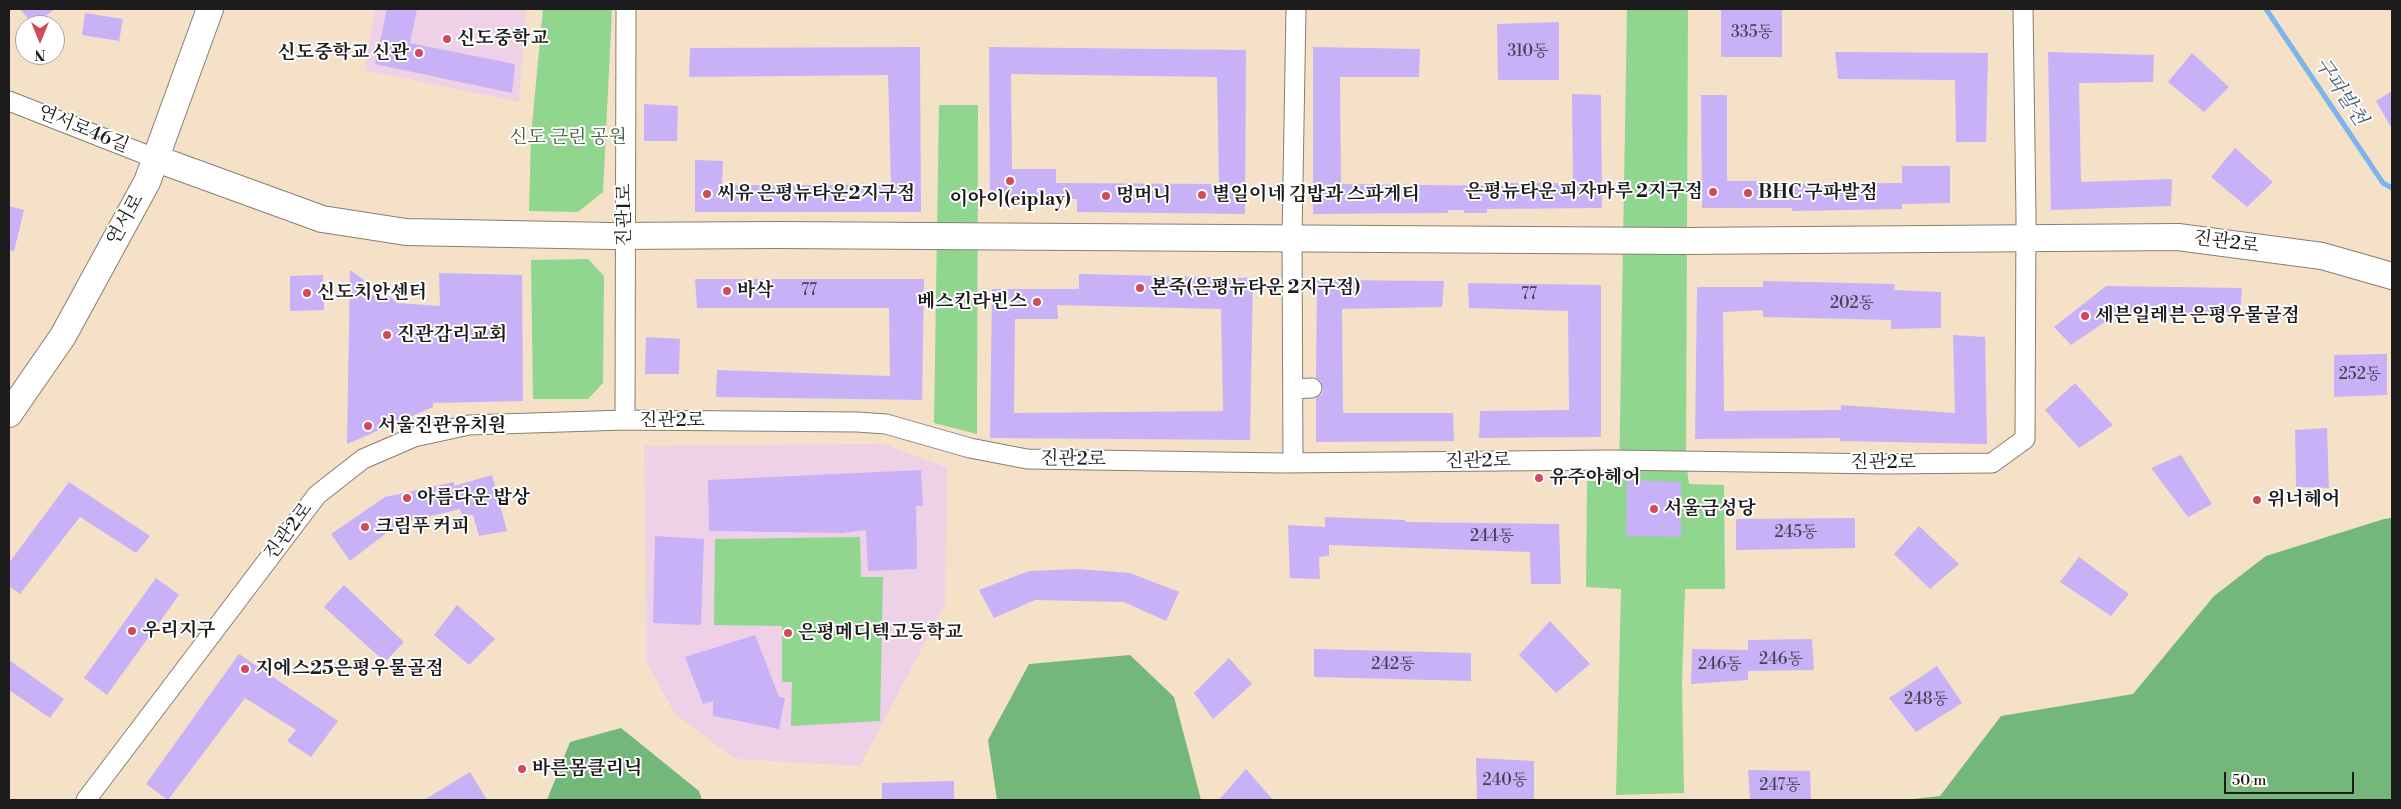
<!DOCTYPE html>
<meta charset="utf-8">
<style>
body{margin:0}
#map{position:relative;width:2401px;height:809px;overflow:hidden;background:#f4e1c7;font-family:"Libre Bodoni",serif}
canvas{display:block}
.frame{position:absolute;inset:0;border:10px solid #1c1c1c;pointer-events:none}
.north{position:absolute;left:15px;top:15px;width:50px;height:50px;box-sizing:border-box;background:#fff;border:1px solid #a4a4a4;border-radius:50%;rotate:180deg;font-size:14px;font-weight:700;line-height:20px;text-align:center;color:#1c1c1c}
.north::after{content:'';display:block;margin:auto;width:18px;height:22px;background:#d1495b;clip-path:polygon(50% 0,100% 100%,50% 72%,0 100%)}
.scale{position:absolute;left:2224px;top:772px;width:130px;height:22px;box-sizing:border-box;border:2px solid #1c1c1c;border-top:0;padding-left:6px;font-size:15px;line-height:18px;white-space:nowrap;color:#1c1c1c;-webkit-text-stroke:4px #fff;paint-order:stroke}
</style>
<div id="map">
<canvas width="2401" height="809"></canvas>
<div class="frame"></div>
<div class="north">N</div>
<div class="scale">50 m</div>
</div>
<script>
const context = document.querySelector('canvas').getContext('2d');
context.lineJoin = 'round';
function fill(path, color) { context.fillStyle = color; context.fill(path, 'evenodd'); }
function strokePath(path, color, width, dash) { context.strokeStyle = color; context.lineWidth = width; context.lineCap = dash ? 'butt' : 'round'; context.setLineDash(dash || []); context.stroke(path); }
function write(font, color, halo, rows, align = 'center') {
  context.font = font + ' "Libre Bodoni","Noto Serif KR",serif'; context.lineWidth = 4; context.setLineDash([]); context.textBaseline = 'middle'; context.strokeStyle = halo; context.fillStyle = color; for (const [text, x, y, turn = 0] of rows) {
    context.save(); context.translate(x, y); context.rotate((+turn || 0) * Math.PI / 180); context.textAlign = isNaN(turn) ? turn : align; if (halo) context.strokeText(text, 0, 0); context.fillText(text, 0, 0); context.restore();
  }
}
fill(new Path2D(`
 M375,9H526L519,102L365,70Z
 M884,444L947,468L945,604L860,766L736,759L675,714L647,663L644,446Z`), '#eed0e7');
fill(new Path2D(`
 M543,9H612L603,192L578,212L529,211L531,135Z
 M1627,9H1688L1686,462L1689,484L1724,485L1725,589H1685L1682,683L1684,793L1616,795L1621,589L1586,587L1587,481H1619Z
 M939,105H978L977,434L934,423Z
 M588,259L604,276L603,383L588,399H533L531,260Z
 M860,537L861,577H883L880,721L791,726L792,682H782V626L714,625L715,539Z`), '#90d68f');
fill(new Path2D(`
 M2392,518V800H1905L1940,796L2001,716L2133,694L2214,596L2266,556L2384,519Z
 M1130,655L1174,697L1201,800H997L988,740L1029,664Z
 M621,728L699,791L702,800H547L570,742Z`), '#74b77a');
strokePath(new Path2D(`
 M2266,9L2383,183L2392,188`), '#7cb4ec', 5);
fill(new Path2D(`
 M20,9H55L33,25Z
 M387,9H417L410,43L515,64L512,93L375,64Z
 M1721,9H1782V57H1721Z
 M85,13L123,19L119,41L82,35Z
 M1559,22V80H1498L1497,24Z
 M920,47L921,212H695V160L723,161L722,185H891L888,75L689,77L690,48Z
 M989,47L1246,50L1245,214L1077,212V199L990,198ZM1011,74L1217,77L1219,184L1056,183V169H1012Z
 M1313,47L1420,49L1419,77H1340L1341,184L1506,186V183H1573L1572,94L1601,95L1602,208L1487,209V213H1464V210H1448V213L1313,214Z
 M1835,52L1988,53L1986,142H1956L1955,80L1838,79Z
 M2048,52L2154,55L2153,82L2079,83L2081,182L2172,179L2171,206L2051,210Z
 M2192,53L2229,87L2204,112L2168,82Z
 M2392,91V129L2376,101Z
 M1701,95H1727V181H1768V184L1902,183V166H1950V203L1902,204V209L1792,211V208H1702Z
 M644,104L678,106L677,141H644Z
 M2235,148L2273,182L2247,207L2211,177Z
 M9,206L24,210L14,251L9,250Z
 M350,270L367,282L368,295L389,296L397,303L440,306L439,273L522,275L523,401L433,403V407L347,444Z
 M1079,274L1253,278L1250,440L990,438L992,289H1079ZM1057,305L1221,309L1223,411L1014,413L1015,319H1058Z
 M323,275L324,310L290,311V276Z
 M695,279H924L922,400L716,397L717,370L890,376L889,308H697Z
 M1317,280L1444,281L1442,307L1342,309L1343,413H1453L1454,441L1316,442V398L1322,394L1323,388L1321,382L1316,378Z
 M1763,281L1895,284L1894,290L1941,292V328L1891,329V320L1763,317V310L1723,312L1724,411L1841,410V405L1955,413L1953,335L1985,337L1987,444L1840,441V438L1695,439L1697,287H1763Z
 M1468,283L1601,285V437L1479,438L1480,411L1569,410L1568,311L1469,308Z
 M2106,286L2242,288L2240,317L2118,313L2071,345L2054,327Z
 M646,337L680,339L679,374H645Z
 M2387,354V395L2334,397V355Z
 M2075,383L2113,425L2079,448L2045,410Z
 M2327,428L2329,488L2296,487L2295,430Z
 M2181,455L2212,504L2188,517L2151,468Z
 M921,470L923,506H916L917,569L868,571L866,530L842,533L709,531L708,480Z
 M492,475L507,531L479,536L473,515L462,516L460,509L398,524L350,561L331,534L385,497L454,482V486Z
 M1627,480L1681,482V537L1626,536Z
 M69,482L150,536L136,553L80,517L20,594L9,586V563Z
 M1325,517L1405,520V522L1559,524L1561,584H1531L1530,552L1329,545V556L1319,557L1320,579L1290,578L1288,525L1325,527Z
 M1855,518V548L1736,550V519Z
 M1919,526L1959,564L1930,589L1894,554Z
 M655,536L704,539L701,625L653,623Z
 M2079,557L2129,594L2111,616L2060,582Z
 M1078,569L1130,573L1179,592L1166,621L1124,602L1035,600L994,618L979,590L1029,571Z
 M156,578L179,595L107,695L84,678Z
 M344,585L404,642L385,662L324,607Z
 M457,605L495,639L469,665L434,635Z
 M1550,621L1590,664L1556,693L1519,655Z
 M755,635L779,697L785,698L779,729L713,716V701L703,704L685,657Z
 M1812,639L1814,670L1748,671V680L1691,684L1692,649L1748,650V640Z
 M1314,649L1471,653V681L1314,677Z
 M239,654L338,721L311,757L287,741L296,730L245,698L168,800L146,784Z
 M1229,658L1252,684L1213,719L1194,693Z
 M9,660L64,699L50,718L9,690Z
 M1937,666L1962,703L1916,732L1889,698Z
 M1476,758L1534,761V800H1477Z
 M1246,769L1273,800H1219Z
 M1748,770L1810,771L1811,800H1750Z
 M470,772L487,800H424Z
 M954,781V800H882V783Z`), '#c9b1f8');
const street = new Path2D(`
 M9,101L157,159
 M1293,389L1312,388
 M625,420L626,9
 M1293,463L1292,237L1296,9
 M86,800L317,495L363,459L414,437L469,425L625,420L857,422L886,424L970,448L1027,459L1282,463L1611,460L1885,464L1992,463L2025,439L2026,216L2023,9`);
const secondary = new Path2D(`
 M157,159L322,219L406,232L611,236L777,235L1682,241L2178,237L2322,256L2392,276
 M9,414L63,336L147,182L210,9`);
strokePath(street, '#887e72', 21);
strokePath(secondary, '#887e72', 28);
strokePath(street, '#fff', 19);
strokePath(secondary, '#fff', 26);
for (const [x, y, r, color] of [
 [447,39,5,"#d1495b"],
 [419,53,5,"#d1495b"],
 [1010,181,5,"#d1495b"],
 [1713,192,5,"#d1495b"],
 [1748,193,5,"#d1495b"],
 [707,194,5,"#d1495b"],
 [1202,195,5,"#d1495b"],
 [1106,196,5,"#d1495b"],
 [1140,288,5,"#d1495b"],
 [727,291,5,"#d1495b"],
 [307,293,5,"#d1495b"],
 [1037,302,5,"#d1495b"],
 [2085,316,5,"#d1495b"],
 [387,335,5,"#d1495b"],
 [368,426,5,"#d1495b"],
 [1539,478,5,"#d1495b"],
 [407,498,5,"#d1495b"],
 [2257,500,5,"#d1495b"],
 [1654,509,5,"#d1495b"],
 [365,527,5,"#d1495b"],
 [132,631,5,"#d1495b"],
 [788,633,5,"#d1495b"],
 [245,669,5,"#d1495b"],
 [522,769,5,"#d1495b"]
]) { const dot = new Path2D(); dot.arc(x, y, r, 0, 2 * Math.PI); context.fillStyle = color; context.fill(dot); strokePath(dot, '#fff', 2); }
write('16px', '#474153', null, [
 ["335동",1752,33],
 ["310동",1528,52],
 ["77",809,291],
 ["77",1529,295],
 ["202동",1852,304],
 ["252동",2360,375],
 ["245동",1796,533],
 ["244동",1492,537],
 ["246동",1781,660],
 ["242동",1393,665],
 ["246동",1720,665],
 ["248동",1926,700],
 ["240동",1505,781],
 ["247동",1780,786]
]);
write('bold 19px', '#1c1c1c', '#fff', [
 ["신도중학교",457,39],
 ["신도중학교 신관",409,53,"right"],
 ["은평뉴타운 피자마루 2지구점",1703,192,"right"],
 ["BHC 구파발점",1758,193],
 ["씨유 은평뉴타운2지구점",717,194],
 ["별일이네 김밥과 스파게티",1212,195],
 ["멍머니",1116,196],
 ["이아이(eiplay)",1010,200,"center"],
 ["본죽(은평뉴타운 2지구점)",1150,288],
 ["바삭",737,291],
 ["신도치안센터",317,293],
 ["베스킨라빈스",1027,302,"right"],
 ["세븐일레븐 은평우물골점",2095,316],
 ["진관감리교회",397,335],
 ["서울진관유치원",378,426],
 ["유주아헤어",1549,478],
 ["아름다운 밥상",417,498],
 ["위너헤어",2267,500],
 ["서울금성당",1664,509],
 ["크림푸 커피",375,527],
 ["우리지구",142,631],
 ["은평메디텍고등학교",798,633],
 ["지에스25은평우물골점",255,669],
 ["바른몸클리닉",532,769]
], 'left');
write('19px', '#1c1c1c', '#fff', [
 ["연서로46길",83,130,22],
 ["진관1로",625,215,-90],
 ["연서로",126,220,-61],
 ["진관2로",2226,243,8],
 ["진관2로",672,421],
 ["진관2로",1073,460,1],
 ["진관2로",1478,462,-1],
 ["진관2로",1883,463],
 ["진관2로",289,532,-53]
]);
write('19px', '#455d44', '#fff', [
 ["신도 근린 공원",568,138]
]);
write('italic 20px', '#47607a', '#fff', [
 ["구파발천",2340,92,56]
]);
</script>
